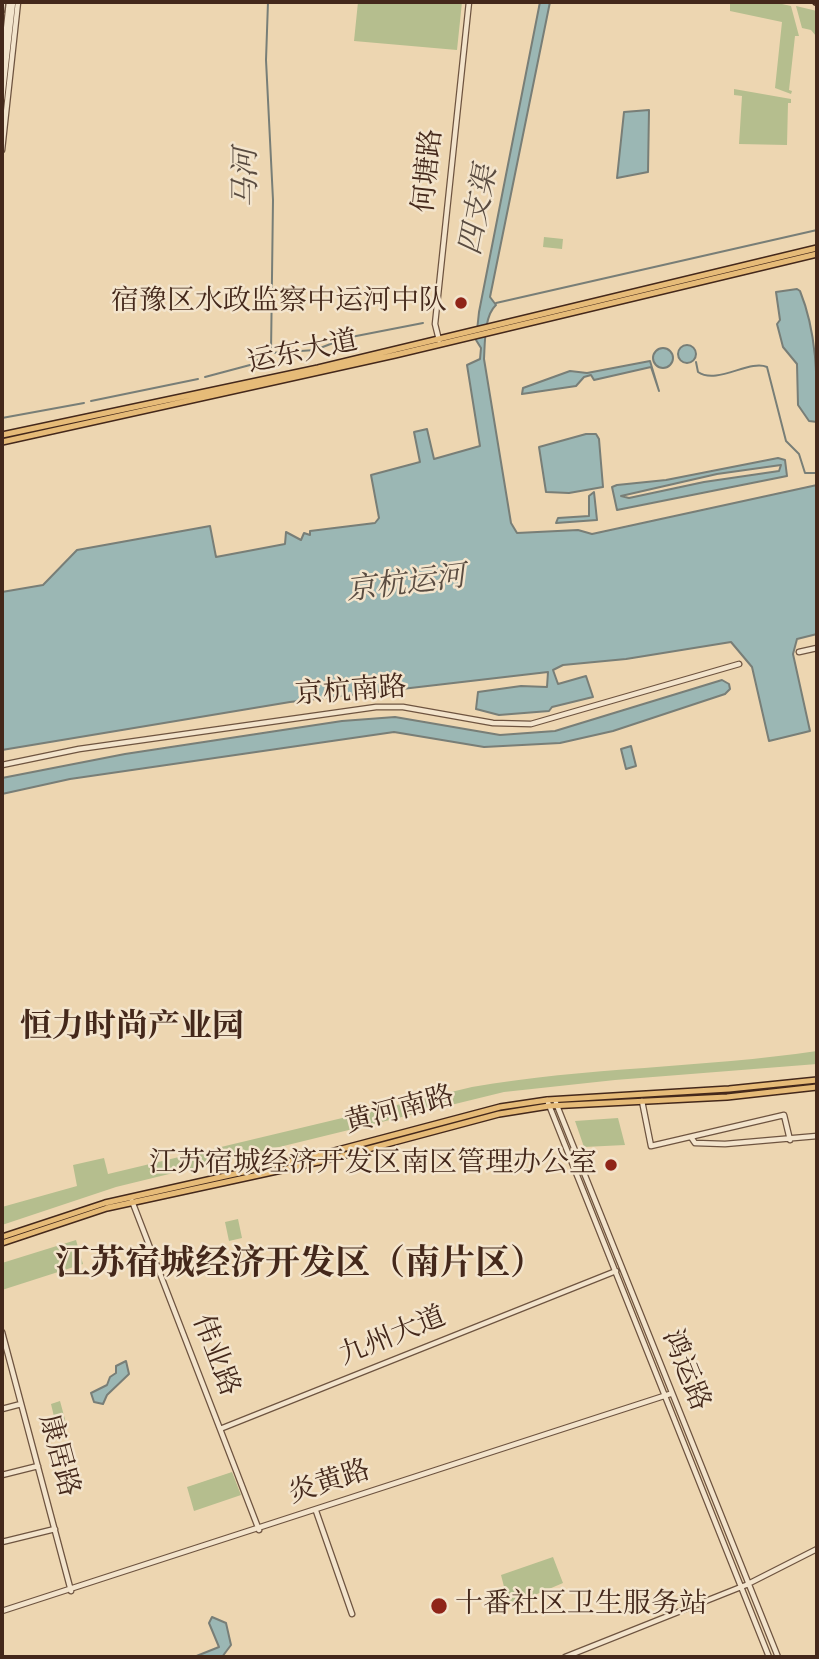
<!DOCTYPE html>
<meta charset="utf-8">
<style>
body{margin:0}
#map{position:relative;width:819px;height:1659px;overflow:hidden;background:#edd6b1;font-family:"IM FELL DW Pica",serif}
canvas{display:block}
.frame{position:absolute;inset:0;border:4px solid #44281b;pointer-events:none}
</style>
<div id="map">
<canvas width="819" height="1659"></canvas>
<div class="frame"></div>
</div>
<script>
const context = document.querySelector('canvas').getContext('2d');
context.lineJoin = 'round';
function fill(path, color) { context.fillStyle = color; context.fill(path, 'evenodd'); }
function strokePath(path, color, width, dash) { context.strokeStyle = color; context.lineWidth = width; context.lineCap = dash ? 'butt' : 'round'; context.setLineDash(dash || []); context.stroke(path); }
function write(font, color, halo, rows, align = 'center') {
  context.font = font + ' "IM FELL DW Pica","Noto Serif SC",serif'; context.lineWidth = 5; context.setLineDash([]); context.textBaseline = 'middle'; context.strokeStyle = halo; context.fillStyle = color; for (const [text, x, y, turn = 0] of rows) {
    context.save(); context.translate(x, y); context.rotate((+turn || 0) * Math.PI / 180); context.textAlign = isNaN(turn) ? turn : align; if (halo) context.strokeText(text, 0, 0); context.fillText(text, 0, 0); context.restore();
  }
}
fill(new Path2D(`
 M358,2H462L457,50L354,41Z
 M730,2H773L791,6L799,36H795L789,90L792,91L791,94L775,88L782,22L730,11Z
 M796,6L817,11L816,36L811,30L802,28Z
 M734,89L791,99V103H788L787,145L739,144L742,96L734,95Z
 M544,237L563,239L562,249L543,247Z
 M817,1051V1064L615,1080L504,1092L116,1187L2,1225V1207L77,1186L73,1165L104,1158L108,1174L472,1087C586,1067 703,1068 817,1051Z
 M618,1118L625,1145L584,1147L575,1121Z
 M238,1219L242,1238L229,1241L225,1222Z
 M76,1240L83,1264L2,1290V1263Z
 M60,1401L66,1423L56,1425L51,1404Z
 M232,1472L241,1495L194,1511L187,1487Z
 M553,1557L563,1583L509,1606L501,1575Z`), '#b5be8e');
const water = new Path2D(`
 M540,2H550L490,297L496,305C484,316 485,343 484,359L511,523L517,533L578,530L592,534L817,485V634L797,639L793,654L810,731L769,741L752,667L731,642L626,659L563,665L553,670L558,684L586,676L593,697L552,707L549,711L499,715L476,709L478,692L521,686L547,687L548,672L290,702L2,750V592L43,585L77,550L210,526L216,557L285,544L286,532L301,540L304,533L310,535V531L375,523L379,518L371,475L420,462L414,432L427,429L434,459L480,446L467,365L480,359L481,348L476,340L479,312Z
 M649,110L648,172L617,178L624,112Z
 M797,289L800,291C817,333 817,377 817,422L809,421L798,405L797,364L783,347L777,324L780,320L776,292Z
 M678 354a9 9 0 1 1 18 0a9 9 0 1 1-18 0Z
 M653 358a10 10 0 1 1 20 0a10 10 0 1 1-20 0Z
 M650,361L659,391L651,367L594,380L591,375L584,377L576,386L522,394L523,388L570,371L587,373Z
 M586,434H596L599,439L603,487L569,493L546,492L539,447Z
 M778,458L785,460L787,476L617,510L612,487L617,485L666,480ZM781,465L779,471L704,482L629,498L621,496L717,474Z
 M594,492L597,520L556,523L558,518L589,516V496Z
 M722,680L729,684L730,689L725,694L613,731L560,743L484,747L394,732L70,779L2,794V778L125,754L342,721L395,717L500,735L555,731Z
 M631,746L636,766L626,769L621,749Z
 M126,1361L129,1374L107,1395L103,1404L94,1402L91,1393L107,1385L110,1377L116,1373V1366Z
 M212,1617L226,1623L231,1645L222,1657H194L219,1647L209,1623Z`);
fill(water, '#9bb7b4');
strokePath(water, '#787e77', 2);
strokePath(new Path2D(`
 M268,2L266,60L273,200L271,353
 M496,303L817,230
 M256,361L271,353L315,350L346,338L423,323
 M696,362L698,372C717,385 750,359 767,367L786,441L799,454L805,473H817
 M205,377L250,365
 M91,401L198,379
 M2,418L84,403`), '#787e77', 2);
const minor = new Path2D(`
 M2,10L3,2
 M2,67L9,2
 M2,99L13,2
 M2,150L18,2
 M439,340L435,324L469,2
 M799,652L817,648
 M2,765L79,749L376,707H403L493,723L531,724L739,664
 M547,1100L769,1657
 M642,1101L651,1146L784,1115L790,1140
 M556,1103L778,1657
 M691,1137L695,1143L725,1144L817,1136
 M132,1201L259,1530
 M2,1332L71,1591
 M2,1409L21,1404
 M220,1429L616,1271
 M2,1475L38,1466
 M316,1511L352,1614
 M2,1542L55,1529
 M2,1611L670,1394
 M565,1657L746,1585L817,1549`);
const major = new Path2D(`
 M816,2H817
 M2,435L318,368L817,248
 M2,442L395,355L817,254
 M2,1237L105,1203L319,1155L500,1107L547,1100L729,1089L817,1080
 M2,1243L107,1208L323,1161L499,1114L549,1106L727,1097L817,1087`);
strokePath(minor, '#6e5440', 7);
strokePath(major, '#44281b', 8);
strokePath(minor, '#f3e4cc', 4.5);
strokePath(major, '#e6bb78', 5);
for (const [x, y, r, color] of [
 [461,303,7,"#8f2418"],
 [611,1165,7,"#8f2418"],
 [439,1606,9,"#8f2418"]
]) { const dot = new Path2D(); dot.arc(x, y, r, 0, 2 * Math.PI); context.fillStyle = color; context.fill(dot); strokePath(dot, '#f3e4cc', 2.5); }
write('28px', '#44281b', '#f3e4cc', [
 ["何塘路",430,171,-84],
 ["运东大道",303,354,-12],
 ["京杭南路",351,693,-4],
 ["黄河南路",400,1112,-15],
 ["九州大道",393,1338,-22],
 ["伟业路",214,1356,69],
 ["鸿运路",684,1371,68],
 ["康居路",57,1456,75],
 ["炎黄路",330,1484,-18]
]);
write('28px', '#44281b', '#f3e4cc', [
 ["宿豫区水政监察中运河中队",447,303],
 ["江苏宿城经济开发区南区管理办公室",597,1165],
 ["十番社区卫生服务站",455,1606,"left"]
], 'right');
write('italic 30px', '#5a4c41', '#f3e4cc', [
 ["马河",249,178,-90],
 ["四支渠",481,211,-79],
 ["京杭运河",406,586,-7]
]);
write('bold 32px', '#44281b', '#f3e4cc', [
 ["恒力时尚产业园",132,1029]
]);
write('bold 35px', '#44281b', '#f3e4cc', [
 ["江苏宿城经济开发区（南片区）",300,1267]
]);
</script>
